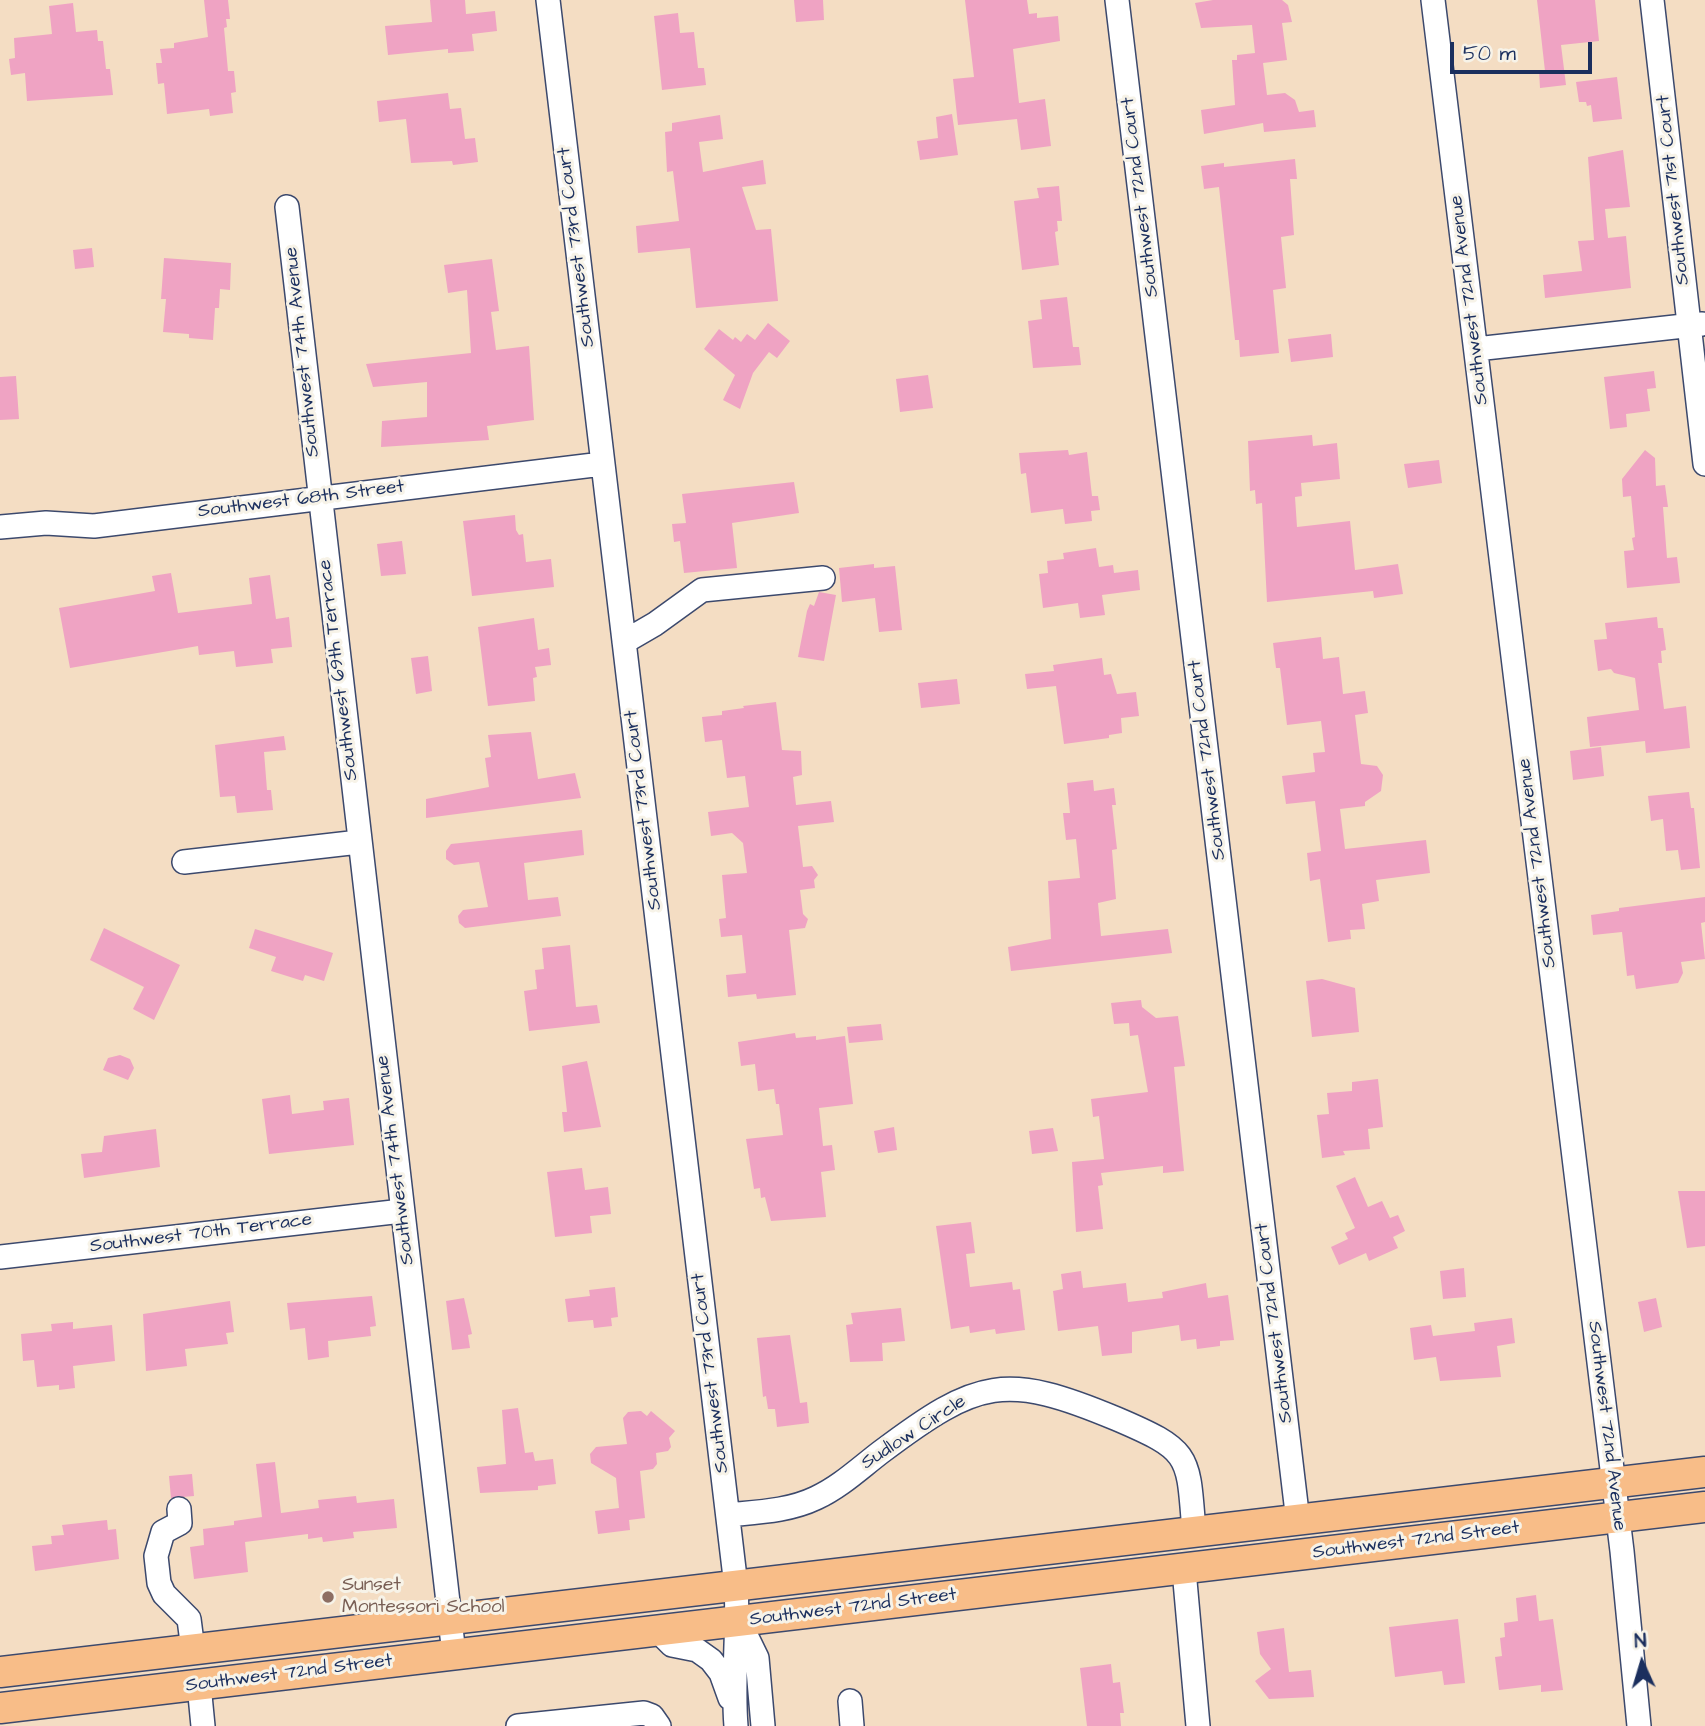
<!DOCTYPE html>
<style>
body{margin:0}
#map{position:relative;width:1705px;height:1726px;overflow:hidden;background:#f4ddc3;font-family:"Architects Daughter",sans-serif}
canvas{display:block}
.north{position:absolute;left:1607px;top:1628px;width:70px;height:70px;-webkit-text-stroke:5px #f7f3e8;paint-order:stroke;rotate:356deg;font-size:19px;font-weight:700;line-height:28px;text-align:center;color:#1b2f5e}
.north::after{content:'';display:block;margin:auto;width:24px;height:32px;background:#1b2f5e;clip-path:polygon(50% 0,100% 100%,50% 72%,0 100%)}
.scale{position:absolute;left:1450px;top:42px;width:142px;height:32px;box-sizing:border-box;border:4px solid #1b2f5e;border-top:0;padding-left:9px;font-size:21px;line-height:24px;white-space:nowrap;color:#1b2f5e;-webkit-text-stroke:5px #f7f3e8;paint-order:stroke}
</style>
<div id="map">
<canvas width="1705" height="1726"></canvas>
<div class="north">N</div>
<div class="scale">50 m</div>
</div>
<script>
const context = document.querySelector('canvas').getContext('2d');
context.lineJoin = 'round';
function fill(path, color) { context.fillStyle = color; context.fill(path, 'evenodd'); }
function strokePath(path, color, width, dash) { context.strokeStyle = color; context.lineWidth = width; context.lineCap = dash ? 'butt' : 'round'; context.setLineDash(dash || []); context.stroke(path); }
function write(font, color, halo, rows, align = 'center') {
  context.font = font + ' "Architects Daughter",sans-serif'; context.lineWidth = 6; context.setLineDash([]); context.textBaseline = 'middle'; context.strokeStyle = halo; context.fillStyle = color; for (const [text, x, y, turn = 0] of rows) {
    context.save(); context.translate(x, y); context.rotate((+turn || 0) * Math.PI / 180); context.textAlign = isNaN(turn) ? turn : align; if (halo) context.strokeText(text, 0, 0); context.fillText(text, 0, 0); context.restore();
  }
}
fill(new Path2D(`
 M204,0H228L230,19H226L227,27L224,28L228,71H234L236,92L231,93L233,113L210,116L209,109L167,114L164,83L158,84L156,63H162L160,49L174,48V43L208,37Z
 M430,0H465L466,14L495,11L497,31L472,34L474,51L448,53V49L388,55L385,26L432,22Z
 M794,0H823L824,20L796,22Z
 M965,0H1027L1029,14L1037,13V18L1058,16L1060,41L1013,49L1019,103L1045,99L1051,146L1021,150L1017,119L958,125L953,79L974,77Z
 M1213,0H1282L1288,5L1292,22L1282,23L1287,60L1263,63L1267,95L1285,93L1295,100L1299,112L1314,110L1316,127L1264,132L1263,123L1204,134L1201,110L1235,105L1232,60H1237V55L1255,53L1252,25L1201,28L1195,3Z
 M1537,0H1595L1599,41L1561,45L1566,85L1540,88L1539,71H1545Z
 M73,3L76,32L97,30L98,41H103L106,69H110L113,95L27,101L25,73L11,75L9,59L15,58L14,38L52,34L49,6Z
 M678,13L680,33L694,32L698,68H704L706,85L662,90L654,16Z
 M1617,77L1622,119L1593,122L1591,105L1587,106L1586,102H1579L1576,82Z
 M448,93L450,109L461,108L465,139L475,138L478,162L453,165L452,161L411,163L406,119L379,122L377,101Z
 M952,114L958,155L920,160L917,141L938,138L936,117Z
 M720,115L723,139L699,142L703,172L763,160L766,184L742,187L756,230L771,229L778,301L696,308L690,248L638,253L636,226L679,221L673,171L667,172L665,132L672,131V123Z
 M1623,150L1630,207L1605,209L1608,238L1626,236L1631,288L1545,298L1543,275L1582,271L1578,241L1594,240L1588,157Z
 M1295,159L1297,179H1290L1294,235L1281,237L1286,288L1273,290L1279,353L1240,357L1239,340H1235L1219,187L1204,189L1201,166L1224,163V167Z
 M1059,186L1062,221H1057L1058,231L1055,232L1059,265L1022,270L1014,201L1039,198L1037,188Z
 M92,248L94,267L75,269L73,250Z
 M164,258L231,263L230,290L220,289L219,308H215L213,340L189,338V334L163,332L166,299H161Z
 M492,259L499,311L491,312L496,350L529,346L534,420L487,426L489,440L381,447L382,421L427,417V382L373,387L366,364L471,353L467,290L448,293L444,265Z
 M1067,297L1073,347H1079L1081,365L1033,368L1028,321L1042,319L1040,300Z
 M768,323L790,341L777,358L769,352L753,373L740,409L723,400L735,375L704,349L719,329L733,340L735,337L741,342L747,334L755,340Z
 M1331,334L1333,357L1291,362L1288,339Z
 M1654,371L1656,388L1647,389L1650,411L1626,414L1627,427L1610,429L1604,377Z
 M928,375L933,408L900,412L896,379Z
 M16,376L19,419L0,420V377Z
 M1312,435L1313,446L1337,443L1340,479L1301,483L1302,496L1295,497L1297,527L1350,521L1355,570L1398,564L1403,594L1374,598L1373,591L1267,602L1262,503L1256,504L1255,490L1250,491L1248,441Z
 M1068,450L1069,455L1087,452L1092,496H1098L1100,510L1091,511L1092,521L1065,524L1063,509L1031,513L1026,473L1021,474L1019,453Z
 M1645,450L1655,458L1656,486L1665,485L1668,507H1663L1667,558L1677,557L1680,583L1627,588L1624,551L1634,550L1632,538L1635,537L1631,496L1623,497L1622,479Z
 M1439,460L1442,483L1408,488L1404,464Z
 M794,482L799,513L732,523L737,568L684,573L680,541L674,542L672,524L686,523L682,494Z
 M515,515L516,530L519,535L523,534L526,562L551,559L554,587L472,596L463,521Z
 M402,541L406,574L381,576L377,544Z
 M1096,548L1099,567L1113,565L1114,573L1138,570L1140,590L1102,595L1105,615L1080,618L1078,603L1043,608L1039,574L1048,573L1047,561L1064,559L1063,553Z
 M874,564V568L895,566L902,630L879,632L875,598L842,602L839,568Z
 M171,573L178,613L252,604L249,578L270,575L276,619L289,617L292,647L271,649L273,663L236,667L234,651L199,655L198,646L70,668L59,608L155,591L152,576Z
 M819,592L836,595L824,661L798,657L807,611L810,604L814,606Z
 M1657,617L1658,628H1663L1666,650L1661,651L1662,663H1658L1664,709L1686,706L1690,748L1646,753L1645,741L1590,747L1587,717L1639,710L1635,678L1614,673L1611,669L1598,671L1594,640L1607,639L1605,623Z
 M534,618L538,650L549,648L551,665L535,667L537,677L533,678L535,701L488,706L478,627Z
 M1321,637L1323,659L1339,657L1343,694L1365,691L1368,713L1355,715L1361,764L1377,766L1383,775L1381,791L1365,802V806L1340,809L1345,849L1426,840L1430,873L1376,880L1379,901L1362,904L1365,929L1350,930L1351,939L1328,942L1320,879L1310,881L1307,853L1321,851L1315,801L1286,804L1282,776L1315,772L1313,753L1325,752L1321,721L1287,725L1280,668H1276L1273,643Z
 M428,656L432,691L416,694L411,658Z
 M1102,658L1104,675L1111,674L1117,694L1136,692L1139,716L1121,718L1122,733L1109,735V738L1064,744L1056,686L1027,689L1025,674L1054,671L1053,665Z
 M957,679L960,704L921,708L918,683Z
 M776,702L782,750L801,751L802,775L793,777L796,805L831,801L834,822L798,826L803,867L812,866L818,875L814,880L815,888L800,890L803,914L808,919L805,928L789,930L796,995L757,999L756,994L728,997L726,975L746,973L742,935L721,937L719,919L726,918L722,875L747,873L743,843L732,833L711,836L708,812L749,807L745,776L727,778L722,740L705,742L702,717L722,715V711L744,708L743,706Z
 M531,732L538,779L575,773L581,798L426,818V799L489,787L485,758L491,757L488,735Z
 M284,736L286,750L264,752L267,790H271L273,810L237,813L235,796L220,797L215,745Z
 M1601,747L1604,776L1573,780L1570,751Z
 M1093,780L1094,791L1114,788L1116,805H1112L1117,849L1112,850L1116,899L1098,903L1101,936L1168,929L1172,953L1011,971L1008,947L1051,939L1048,881L1080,878L1076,839L1066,840L1063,813H1070L1067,783Z
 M1689,792L1691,808H1694L1700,868L1681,870L1678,850L1666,851L1663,819L1651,821L1648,796Z
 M582,830L584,855L524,863L528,900L558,897L561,916L465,928L459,923L458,916L463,910L488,907L479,862L454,865L446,859V851L451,844Z
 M1705,897V922L1701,923L1705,959L1681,962L1683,973L1678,983L1636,989L1634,975L1627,976L1622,932L1593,935L1591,915L1619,911V908Z
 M104,928L180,965L154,1020L133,1009L144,987L90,960Z
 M255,929L333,953L324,981L305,975L303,981L271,971L276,957L249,948Z
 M570,945L576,1007L597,1005L600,1023L529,1031L524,991L537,989L535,970L544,969L542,948Z
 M1322,979L1355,988L1359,1032L1312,1037L1306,981Z
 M1141,1000L1142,1007L1156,1018L1178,1016L1185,1066L1174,1067L1184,1171L1163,1173V1166L1101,1173L1103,1185L1098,1186L1103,1229L1076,1232L1072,1162L1104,1159L1099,1116L1093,1117L1091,1099L1148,1092L1138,1035L1130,1036L1129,1023L1114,1024L1111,1003Z
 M881,1024L883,1040L849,1043L847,1027Z
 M795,1033L796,1038L816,1036V1040L845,1036L853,1104L819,1108L823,1146L832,1145L835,1170L821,1172L826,1217L771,1221L765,1197L761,1198L760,1188L754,1189L746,1139L783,1135L779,1104H776L774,1089L758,1091L755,1064L741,1066L738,1042Z
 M120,1055L130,1059L134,1068L128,1080L103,1070L108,1058Z
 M587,1061L601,1127L564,1132L562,1112H567L562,1066Z
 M1378,1079L1383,1127L1368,1129L1370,1149L1343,1151L1345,1155L1322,1158L1317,1115L1329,1114L1327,1093L1352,1091V1082Z
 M290,1095L292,1114L324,1110L323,1101L349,1098L354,1145L269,1154L262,1099Z
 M894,1127L897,1150L878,1153L874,1131Z
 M1053,1128L1058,1151L1032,1154L1029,1131Z
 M156,1129L160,1167L84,1178L81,1154L102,1152L104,1136Z
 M582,1168L585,1190L608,1187L611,1214L590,1216L592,1233L555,1237L547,1172Z
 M1355,1177L1368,1207L1382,1201L1390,1218L1398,1215L1405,1231L1393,1237L1398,1248L1369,1261L1366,1253L1339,1265L1331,1247L1348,1239L1345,1233L1355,1228L1336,1186Z
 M1678,1191H1705V1246L1687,1248Z
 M971,1222L975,1253L966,1254L970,1287L1012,1282L1013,1290L1020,1289L1025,1330L996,1334L995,1329L970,1333L969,1326L951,1329L936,1226Z
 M1464,1268L1466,1297L1443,1299L1440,1271Z
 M1081,1271L1083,1288L1126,1283L1128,1302L1163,1298L1162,1292L1206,1283L1208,1298L1228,1295L1234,1340L1220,1341V1346L1197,1349L1196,1339L1181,1341L1179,1325L1132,1332V1353L1102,1356L1098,1326L1058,1331L1053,1291L1063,1289L1061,1274Z
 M615,1287L618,1317L611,1318L612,1326L594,1328L593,1320L568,1322L565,1299L590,1296L589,1290Z
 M372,1296L376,1326L370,1327L371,1336L328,1341L329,1357L308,1360L305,1328L290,1330L287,1303Z
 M464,1298L472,1334L468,1335L470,1348L452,1350L446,1301Z
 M1656,1298L1662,1327L1644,1332L1638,1302Z
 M230,1301L234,1332L226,1333L228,1344L185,1349L187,1366L146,1371L143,1314Z
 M901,1308L905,1341L882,1343L883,1361L850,1362L846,1325L853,1324L851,1313Z
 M1512,1318L1515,1343L1497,1346L1501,1377L1440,1381L1436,1357L1414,1360L1410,1328L1431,1325L1433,1336L1475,1331L1474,1323Z
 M73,1322V1329L112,1325L115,1361L73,1366L75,1388L59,1390V1385L37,1387L34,1360L23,1361L21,1334L52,1331L51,1324Z
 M790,1335L800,1403L807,1402L809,1423L777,1427L775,1409H768L766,1396L763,1397L757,1338Z
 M518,1408L525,1453L533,1452L535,1461L553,1459L556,1484L538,1486V1490L480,1493L477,1467L506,1464L502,1410Z
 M641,1411L647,1416L651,1411L675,1431L669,1438L671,1447L668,1451L656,1453L657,1464L653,1469L640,1471L645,1518L629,1520L630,1530L598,1534L595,1511L619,1508L616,1478L591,1463L590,1454L596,1447L627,1444L623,1418L628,1412Z
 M275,1462L281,1513L319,1508L318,1500L356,1496L357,1503L394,1499L397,1528L353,1532L354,1538L323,1542L322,1537L308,1539V1534L245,1542L248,1572L194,1579L190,1547L204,1545L203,1529L234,1525V1521L262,1517L256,1464Z
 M192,1474L194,1496L171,1498L169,1476Z
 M107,1520L108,1530L116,1529L119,1559L35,1571L32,1546L52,1544L51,1536L64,1535L62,1525Z
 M1536,1595L1539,1621L1553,1619L1563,1690L1541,1692V1685L1499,1690L1495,1657L1502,1656L1500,1638L1505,1637L1504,1623L1518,1621L1516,1598Z
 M1458,1619L1465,1683L1444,1685L1442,1671L1395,1677L1389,1627Z
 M1284,1628L1289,1672L1311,1670L1314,1697L1269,1699L1255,1681L1271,1669L1260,1654L1257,1632Z
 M1111,1664L1113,1683L1120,1682L1124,1713H1120L1121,1726H1087L1080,1668Z`), '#efa3c3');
const minor = new Path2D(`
 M548,0L736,1586C739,1633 732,1679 736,1726
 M1117,0L1298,1521
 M1433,0L1622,1551L1639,1726
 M1652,0L1705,464
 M287,207L454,1654
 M1476,349L1702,324
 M0,527L46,523L94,526L602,464
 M624,642L655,624L702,590L823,578
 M184,862L359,842
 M0,1257L402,1211
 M179,1509L180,1523L163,1532L156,1556L159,1583L164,1594L189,1619L193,1650
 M728,1515C758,1512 789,1511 816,1498C840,1487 860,1468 881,1452C978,1379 1005,1372 1117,1419C1192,1451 1188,1455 1194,1532
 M1184,1570L1198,1726
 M739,1621L757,1658L763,1726
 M657,1630L672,1645L697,1650L711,1660L721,1673L730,1698
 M199,1685L203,1726
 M850,1701L852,1726
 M518,1726L644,1713L652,1716L659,1726`);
const major = new Path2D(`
 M0,1672L1705,1472
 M0,1708L1705,1507`);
strokePath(minor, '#3c496d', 26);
strokePath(major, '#3c496d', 33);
strokePath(minor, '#fff', 23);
strokePath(major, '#f8bd88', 30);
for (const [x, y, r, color] of [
 [328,1597,7,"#8d6e63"]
]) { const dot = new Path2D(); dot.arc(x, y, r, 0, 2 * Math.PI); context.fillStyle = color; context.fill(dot); strokePath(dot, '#f7f3e8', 2.5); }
write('19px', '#1b2f5e', '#f7f3e8', [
 ["Southwest 71st Court",1674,190,-96],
 ["Southwest 72nd Court",1141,197,-97],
 ["Southwest 73rd Court",577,247,-97],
 ["Southwest 72nd Avenue",1470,300,-97],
 ["Southwest 74th Avenue",303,352,-96],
 ["Southwest 68th Street",301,500,-7],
 ["Southwest 69th Terrace",339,670,-97],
 ["Southwest 72nd Court",1208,760,-97],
 ["Southwest 73rd Court",644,810,-97],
 ["Southwest 72nd Avenue",1538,863,-97],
 ["Southwest 74th Avenue",396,1160,-97],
 ["Southwest 70th Terrace",201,1234,-7],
 ["Southwest 72nd Court",1275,1323,-97],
 ["Southwest 73rd Court",711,1373,-97],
 ["Southwest 72nd Avenue",1606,1426,83],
 ["Sudlow Circle",914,1433,-33],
 ["Southwest 72nd Street",1416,1541,-7],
 ["Southwest 72nd Street",853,1608,-7],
 ["Southwest 72nd Street",289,1674,-7]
]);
write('19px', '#785e54', '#f7f3e8', [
 ["Sunset",342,1586],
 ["Montessori School",342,1608]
], 'left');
</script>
